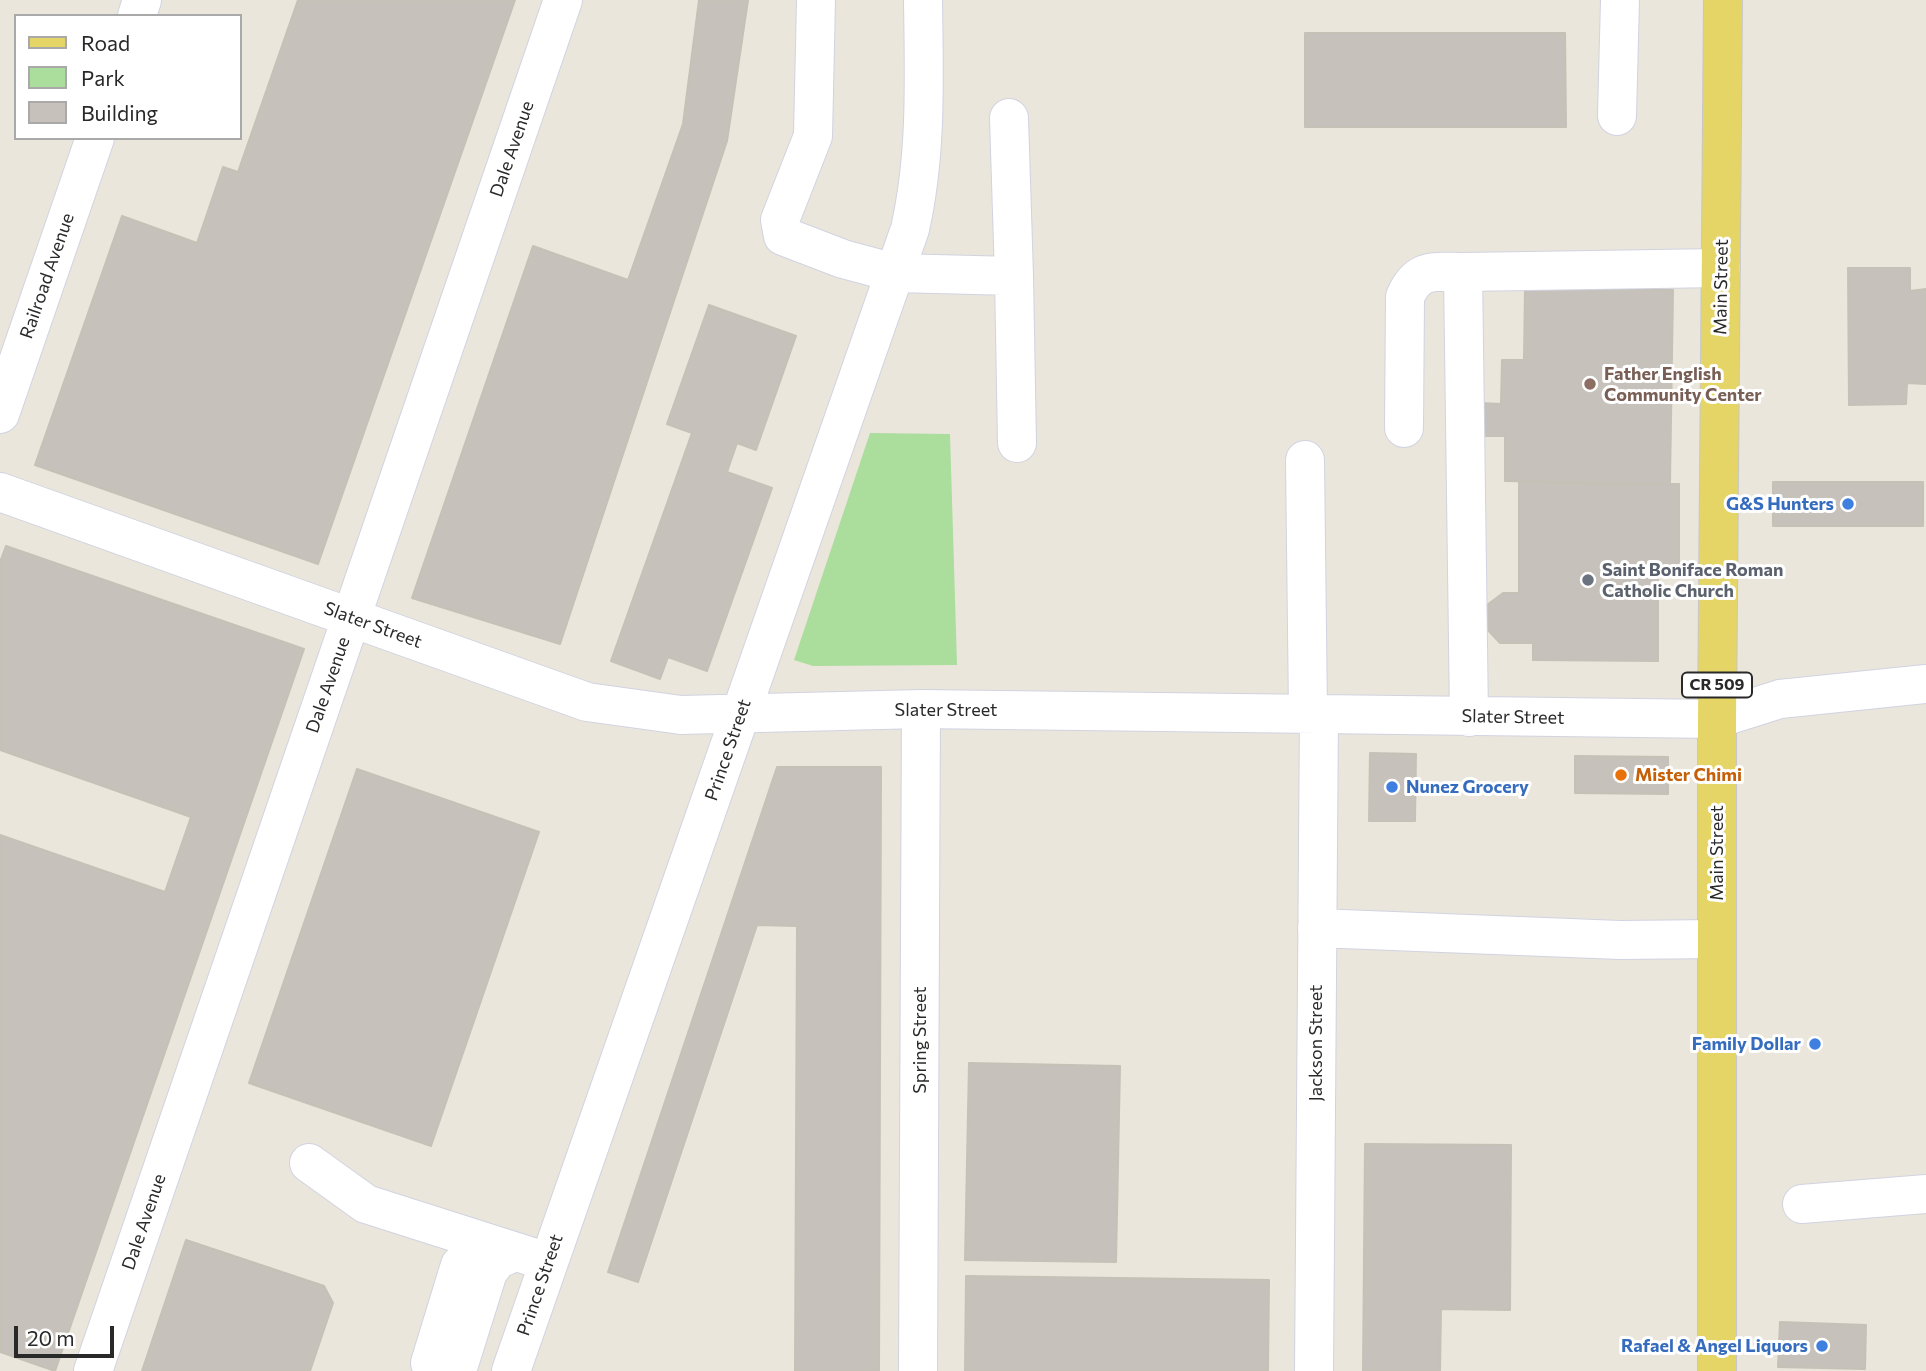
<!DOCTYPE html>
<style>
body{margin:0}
#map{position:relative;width:1926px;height:1371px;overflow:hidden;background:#eae6dc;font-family:Commissioner,sans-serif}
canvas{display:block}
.legend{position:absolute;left:14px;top:14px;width:228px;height:126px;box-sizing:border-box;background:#fff;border:2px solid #a9a9a9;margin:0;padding:9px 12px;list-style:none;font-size:21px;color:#292929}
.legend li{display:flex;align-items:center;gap:14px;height:35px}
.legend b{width:35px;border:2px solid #a9a9a9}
.scale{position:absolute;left:14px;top:1326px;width:100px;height:32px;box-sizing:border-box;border:4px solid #292929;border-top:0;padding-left:9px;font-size:21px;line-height:24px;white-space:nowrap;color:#292929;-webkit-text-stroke:5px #fff;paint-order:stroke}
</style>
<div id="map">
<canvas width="1926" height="1371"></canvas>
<ul class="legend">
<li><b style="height:9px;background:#e5d566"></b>Road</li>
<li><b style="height:19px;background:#abdd9c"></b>Park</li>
<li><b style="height:19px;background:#c6c2bb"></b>Building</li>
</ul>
<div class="scale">20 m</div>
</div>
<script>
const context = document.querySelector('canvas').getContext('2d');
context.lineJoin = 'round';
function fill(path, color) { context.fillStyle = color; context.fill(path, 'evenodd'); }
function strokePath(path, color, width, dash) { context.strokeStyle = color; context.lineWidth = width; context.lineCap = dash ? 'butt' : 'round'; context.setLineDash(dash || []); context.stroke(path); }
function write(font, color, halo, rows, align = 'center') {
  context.font = font + ' Commissioner,sans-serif'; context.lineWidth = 6; context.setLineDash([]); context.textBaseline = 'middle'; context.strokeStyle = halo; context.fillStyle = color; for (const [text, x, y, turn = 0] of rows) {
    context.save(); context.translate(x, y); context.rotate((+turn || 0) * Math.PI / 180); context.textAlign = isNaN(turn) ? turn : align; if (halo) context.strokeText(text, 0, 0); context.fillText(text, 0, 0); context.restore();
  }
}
fill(new Path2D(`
 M870,433L950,434L957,665L813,666L794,660Z`), '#abdd9c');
const building = new Path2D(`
 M298,0H515L318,564L35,465L122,216L197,243L223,167L238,172Z
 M699,0H748L727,141L560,644L412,598L533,246L628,280L683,124Z
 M1305,33H1565L1566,127H1305Z
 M1848,268H1910V291L1926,289V384L1907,383L1906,404L1849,405Z
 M1525,287L1673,290L1670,484L1505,481V436H1480V403L1501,404L1502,360H1524Z
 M709,305L796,336L756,450L737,443L727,472L772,488L707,671L668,657L660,679L611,661L692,433L667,424Z
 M1773,482H1923V526H1773Z
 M1519,483L1679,484V567H1658V661L1533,660V643H1500L1487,629V605L1503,593H1519Z
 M6,546L304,649L55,1371L0,1352V835L165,892L191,817L0,750V562Z
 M1370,753L1416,754L1415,821H1369Z
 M1575,756L1668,757V794L1575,793Z
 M777,767H881L879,1371H795L797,926L757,925L638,1282L608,1272Z
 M357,769L539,832L431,1146L249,1083Z
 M969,1063L1120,1066L1116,1262L965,1260Z
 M1365,1144L1511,1145L1510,1310L1441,1309L1440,1371H1363Z
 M186,1240L324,1286L333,1303L310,1371H142Z
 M966,1276L1269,1280L1268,1371H965Z
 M1780,1322L1866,1325L1865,1369L1778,1367Z`);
fill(building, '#c6c2bb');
strokePath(building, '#c5c1b6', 2);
const minor = new Path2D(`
 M816,0L813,136L780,220L783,236L843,259L895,273L1014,276L1017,443
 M137,16L142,0
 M1617,116L1620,0
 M1009,118L1014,276
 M1463,272L1721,268
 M0,414L95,138
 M1404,428L1405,297C1418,267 1434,272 1463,272L1469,717
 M1305,460L1308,714
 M0,492L587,702L681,715L921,709L1717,719L1780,699L1926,684
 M1317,928L1620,940L1717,939
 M309,1163L366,1204L548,1262
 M1802,1204L1926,1194
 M430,1363L460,1265L476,1250L509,1252
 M93,1371L563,0
 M457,1371L488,1272L497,1260L514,1252
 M511,1371L910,229C927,154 924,77 923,0
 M918,1371L921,709
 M1314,1371L1319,714`);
const major = new Path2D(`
 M1717,1371V719L1723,0`);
strokePath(minor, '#d1d3e1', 40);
strokePath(major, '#c7c7c7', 40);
strokePath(minor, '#fff', 38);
strokePath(major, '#e5d566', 38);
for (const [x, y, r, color] of [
 [1590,384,7,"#8d6e63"],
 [1848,504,7,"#3f7fe0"],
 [1588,580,7,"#6b7280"],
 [1621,775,7,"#e8710a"],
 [1392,787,7,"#3f7fe0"],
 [1815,1044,7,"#3f7fe0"],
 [1822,1346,7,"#3f7fe0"]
]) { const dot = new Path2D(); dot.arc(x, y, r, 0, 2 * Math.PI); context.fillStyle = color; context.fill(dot); strokePath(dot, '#fff', 2.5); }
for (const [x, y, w] of [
 [1717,685,70]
]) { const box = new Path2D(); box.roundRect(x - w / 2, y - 12.5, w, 25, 5); context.fillStyle = '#fff'; context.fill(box); strokePath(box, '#292929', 2); }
write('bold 16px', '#292929', null, [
 ["CR 509",1717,685]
]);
write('18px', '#292929', '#fff', [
 ["Dale Avenue",512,149,-71],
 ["Railroad Avenue",47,276,-71],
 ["Main Street",1721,287,-89],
 ["Slater Street",373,625,20],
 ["Dale Avenue",328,685,-71],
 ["Slater Street",946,710],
 ["Slater Street",1513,717,1],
 ["Prince Street",728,750,-71],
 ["Main Street",1717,853,-90],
 ["Spring Street",920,1040,-90],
 ["Jackson Street",1316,1043,-90],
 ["Dale Avenue",144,1222,-71],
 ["Prince Street",540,1285,-71]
]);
write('bold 18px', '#785e54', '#fff', [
 ["Father English",1604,374],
 ["Community Center",1604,395]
], 'left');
write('bold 18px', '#366cbe', '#fff', [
 ["G&S Hunters",1834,504],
 ["Nunez Grocery",1406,787,"left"],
 ["Family Dollar",1801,1044],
 ["Rafael & Angel Liquors",1808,1346]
], 'right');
write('bold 18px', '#5b616d', '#fff', [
 ["Saint Boniface Roman",1602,570],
 ["Catholic Church",1602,591]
], 'left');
write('bold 18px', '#c56008', '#fff', [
 ["Mister Chimi",1635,775]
], 'left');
</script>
